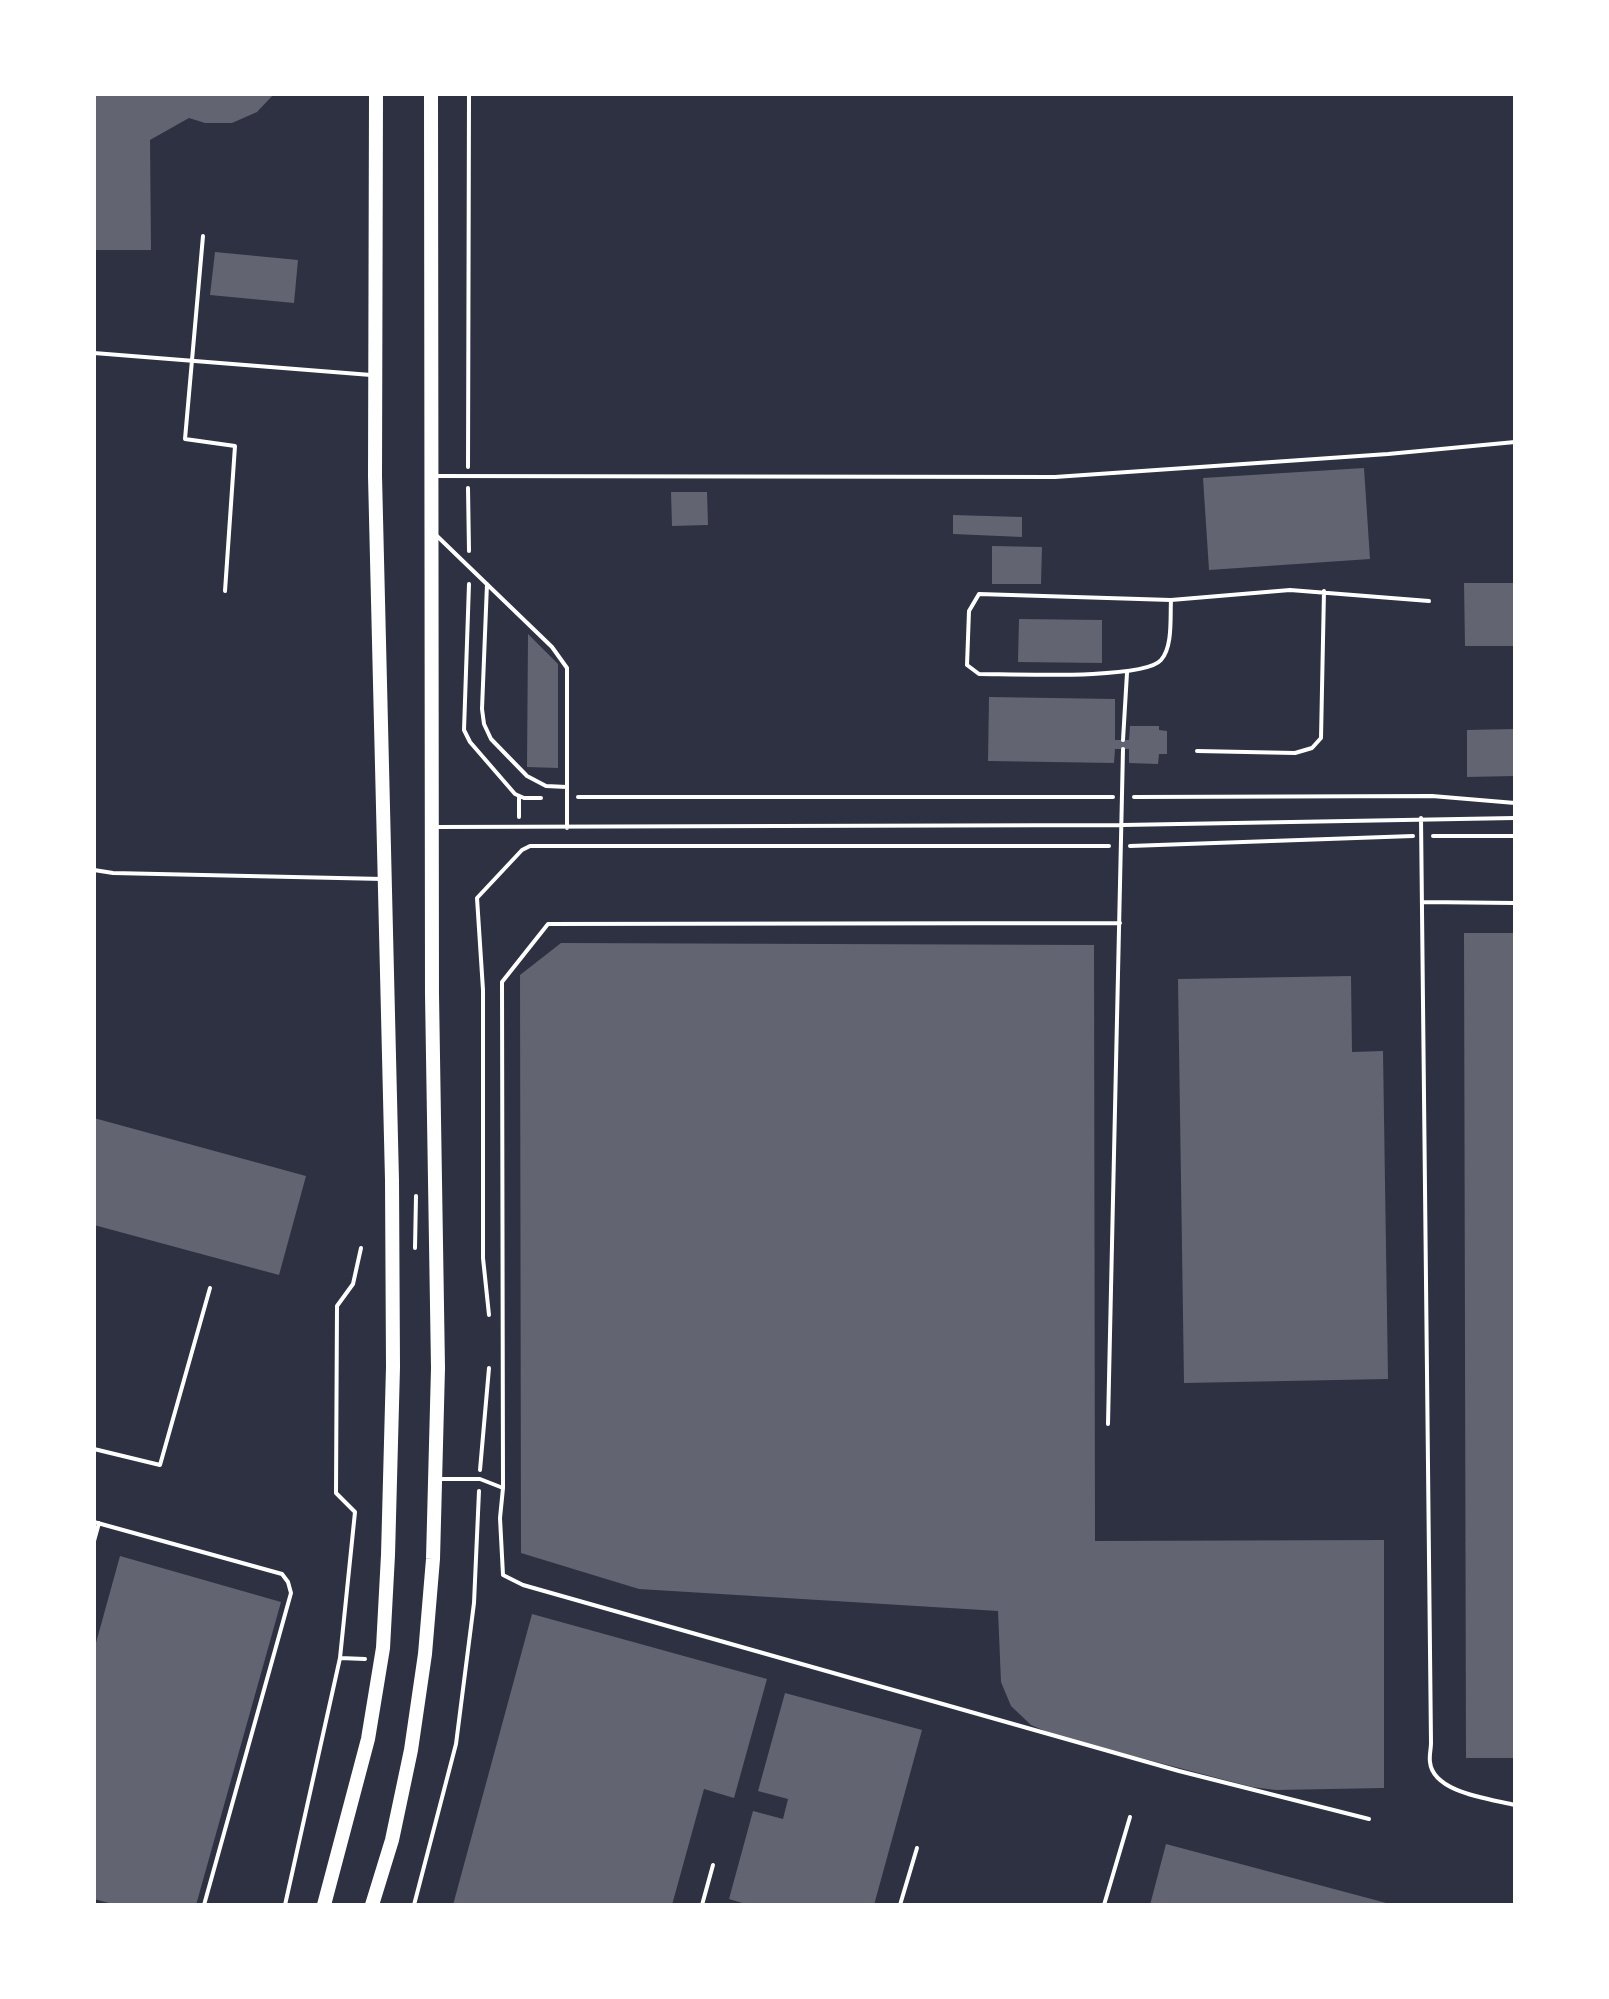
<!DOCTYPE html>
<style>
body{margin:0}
#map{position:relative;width:1609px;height:1999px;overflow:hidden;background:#2d3142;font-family:"PT Sans",sans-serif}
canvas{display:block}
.frame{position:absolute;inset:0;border:96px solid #fff;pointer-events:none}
</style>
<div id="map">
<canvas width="1609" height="1999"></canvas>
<div class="frame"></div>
</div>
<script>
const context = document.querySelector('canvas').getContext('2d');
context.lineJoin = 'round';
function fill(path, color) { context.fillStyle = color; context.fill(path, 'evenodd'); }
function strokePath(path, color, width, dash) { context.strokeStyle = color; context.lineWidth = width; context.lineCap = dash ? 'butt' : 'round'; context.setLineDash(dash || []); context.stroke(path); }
fill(new Path2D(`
 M94,94H274L257,112L232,123H205L189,118L150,140L151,250H94Z
 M215,252L298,260L294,303L210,295Z
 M1364,468L1370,559L1209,570L1203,478Z
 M671,492H707L708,525L672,526Z
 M953,515L1022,517V537L953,534Z
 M992,546L1042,547L1041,584H992Z
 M1464,583H1515V646H1465Z
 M1019,619L1102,620V663L1018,662Z
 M528,634L558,664V768L527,767Z
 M989,697L1115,699V740H1129L1130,726H1159V730L1167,731V754H1159L1158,764L1129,763V749H1115L1114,763L988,761Z
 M1515,729V776L1467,777V730Z
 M1464,933H1515V1758H1466Z
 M561,943L1094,945L1095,1541L1384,1540V1788L1276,1790L1252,1787L1057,1736L1031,1725L1011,1706L1001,1682L998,1611L639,1589L521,1553L520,975Z
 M1351,976L1352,1052L1383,1051L1388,1379L1184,1383L1178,979Z
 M94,1118L306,1176L279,1275L94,1225Z
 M120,1556L281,1602L196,1905H116L94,1899V1650Z
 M532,1614L767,1679L734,1798L704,1789L672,1905H453Z
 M785,1693L922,1730L874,1905H749L729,1899L753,1811L783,1819L788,1799L758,1791Z
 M1166,1844L1390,1904V1905H1150Z`), '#626471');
strokePath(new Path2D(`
 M468,467L469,94
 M468,488L469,551
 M469,584L464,730L470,742L515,794L524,798H541
 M519,796V817
 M578,797H1113
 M1134,797L1432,796L1515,803
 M1433,836H1515
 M1130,846L1413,836
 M415,1248L416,1196
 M489,1315L483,1258V990L477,898L522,850L530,846H1109
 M480,1470L489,1368
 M340,1658L355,1512L336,1493L337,1306L353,1284L361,1248
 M285,1905L340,1658L365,1659
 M414,1905L456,1744L474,1603L479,1491`), '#fff', 4);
strokePath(new Path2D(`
 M203,236L185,439L235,446L225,591
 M94,353L371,375
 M433,476L1055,477L1388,454L1515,442
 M437,536L552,647L567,668V828
 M487,584L482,709L484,724L491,739L527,776L546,786L567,787
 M1171,600C1170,617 1173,647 1161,660C1144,680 1011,674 979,674L967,665L969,611L979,594L1171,600L1290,590L1429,601
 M1123,740L1127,673
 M1197,751L1295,753L1312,748L1321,738L1324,591
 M1421,818L1431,1743C1431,1749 1429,1756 1430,1762C1433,1793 1491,1799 1515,1805
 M435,827L1123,825L1515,818
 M94,870L113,873L383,879
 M1422,902L1515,903
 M1120,923L548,924L502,982L503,1488L500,1518L503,1575L523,1585L1179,1771L1369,1819
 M1108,1424L1123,749
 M94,1449L160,1465L210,1288
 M437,1479H480L503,1488
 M94,1522L282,1574L288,1582L291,1593L204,1905
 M94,1541L99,1523
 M702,1905L713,1865
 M900,1905L917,1848
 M1104,1905L1130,1817`), '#fff', 4);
strokePath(new Path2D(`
 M324,1905L368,1739L383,1648L388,1555L393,1367L392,1180L375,476L376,94
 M372,1905L392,1840L411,1750L425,1654L433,1559L438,1368L432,994L431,94`), '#fff', 14);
</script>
